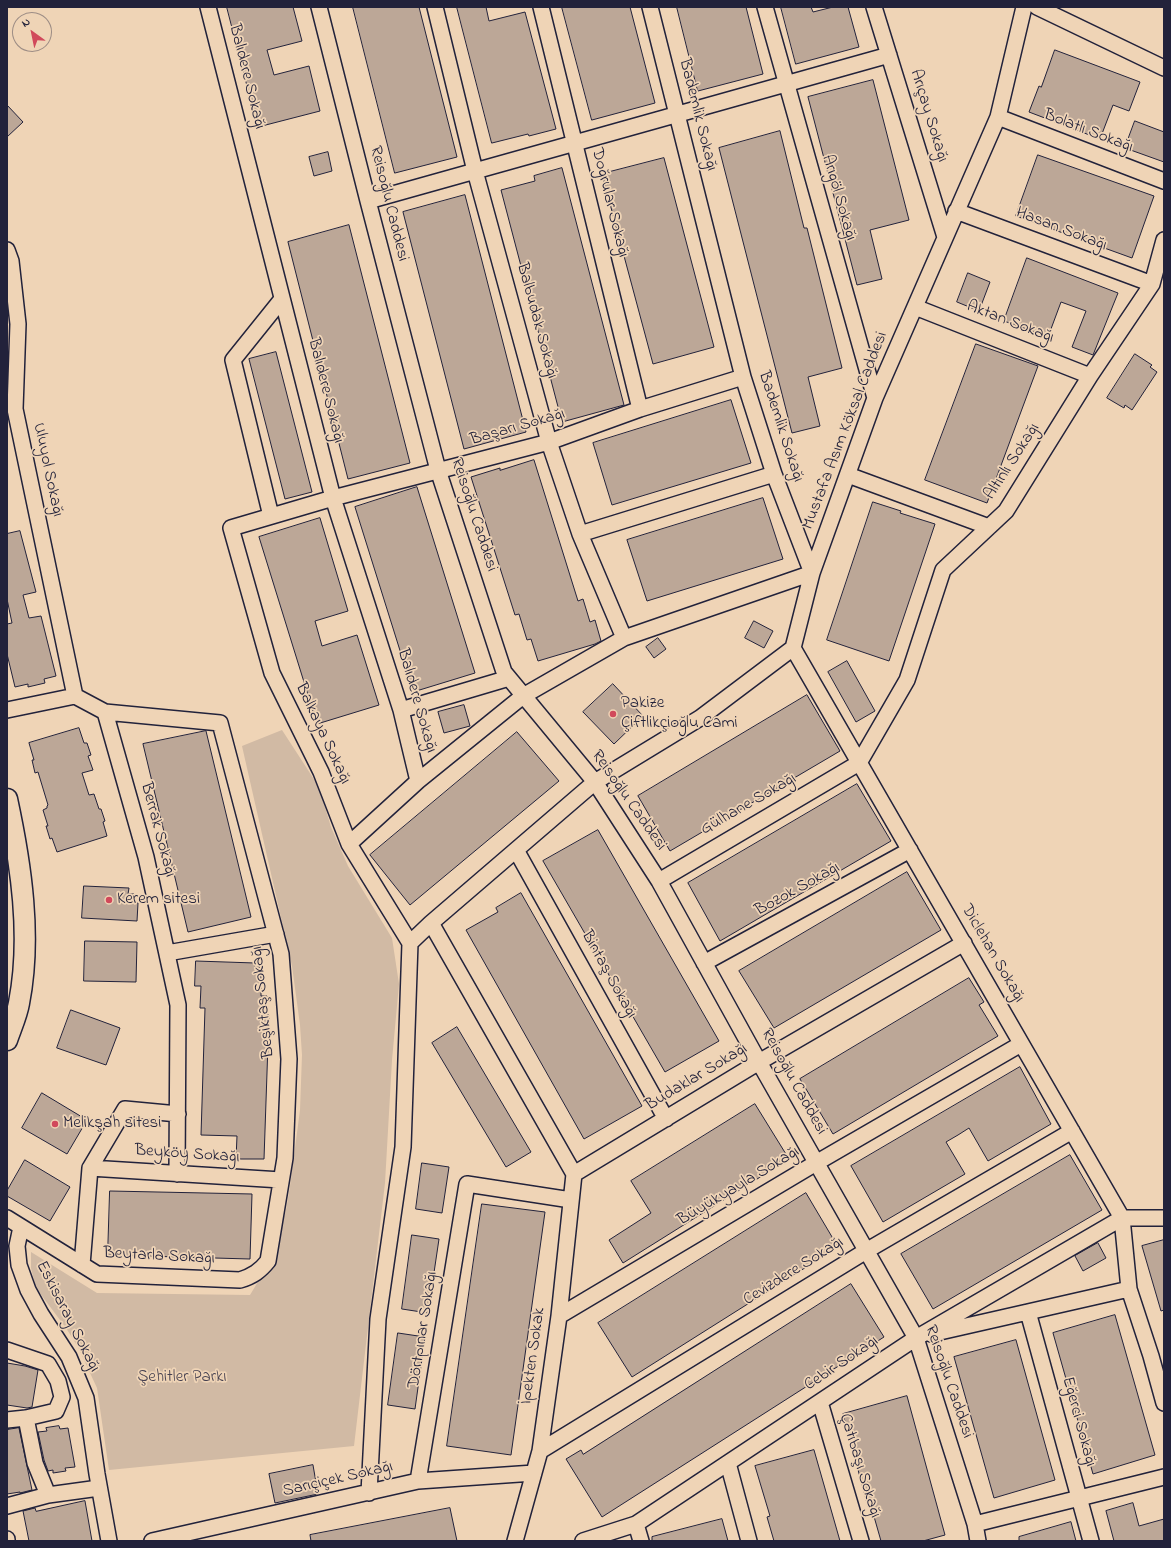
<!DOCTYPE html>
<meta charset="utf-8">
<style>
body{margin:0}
#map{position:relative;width:1171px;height:1548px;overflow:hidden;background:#efd4b6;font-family:"Indie Flower",sans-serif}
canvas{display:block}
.frame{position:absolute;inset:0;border:8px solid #22223b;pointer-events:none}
.north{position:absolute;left:12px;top:12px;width:40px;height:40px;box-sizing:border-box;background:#efd4b6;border:1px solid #9d8d85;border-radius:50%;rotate:327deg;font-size:11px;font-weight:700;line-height:16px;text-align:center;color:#22223b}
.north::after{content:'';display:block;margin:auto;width:14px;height:18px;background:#d1495b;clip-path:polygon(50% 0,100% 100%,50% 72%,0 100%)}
</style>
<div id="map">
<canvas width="1171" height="1548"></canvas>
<div class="frame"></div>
<div class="north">N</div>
</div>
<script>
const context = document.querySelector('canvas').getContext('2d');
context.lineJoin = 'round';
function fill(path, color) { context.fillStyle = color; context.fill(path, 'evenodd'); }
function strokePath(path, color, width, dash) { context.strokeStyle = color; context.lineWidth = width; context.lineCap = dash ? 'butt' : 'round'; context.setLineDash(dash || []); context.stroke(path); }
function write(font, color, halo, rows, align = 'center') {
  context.font = font + ' "Indie Flower",sans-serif'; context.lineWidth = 3.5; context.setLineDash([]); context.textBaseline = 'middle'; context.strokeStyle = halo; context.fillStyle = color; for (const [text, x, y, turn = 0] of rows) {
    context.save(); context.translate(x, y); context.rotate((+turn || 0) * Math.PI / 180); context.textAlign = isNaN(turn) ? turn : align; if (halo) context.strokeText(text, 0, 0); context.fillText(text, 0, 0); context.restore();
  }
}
fill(new Path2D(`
 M282,730L319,787L331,827L348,866L392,938L399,984L392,1060L385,1183L354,1446L109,1470L97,1388L78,1347L66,1328L39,1292L35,1284L31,1268V1252L97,1293L250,1295L262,1275L279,1234L286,1210L290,1186L300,1110L302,1055L300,1025L292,966L242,746Z`), '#d1baa4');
const building = new Path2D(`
 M227,7H293L302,41L267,50L274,75L309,66L320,111L258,127Z
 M353,7H419L457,157L395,173Z
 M457,7H486L489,21L525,12L556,129L529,136L528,134L492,143Z
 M562,7H630L655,103L592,120Z
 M677,7H746L763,74L698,91Z
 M781,7H811L813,12L833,7H848L859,47L796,64Z
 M1055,50L1140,82L1129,111L1113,105L1100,139L1029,112L1039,86L1041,87Z
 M873,80L909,220L870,230L882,279L857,285L808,97Z
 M7,105L23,122L7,137Z
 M1135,121L1164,132V162L1125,148Z
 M780,131L804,228H807L842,368L808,377L820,426L792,433L719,148Z
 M328,152L332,171L314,176L309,157Z
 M1038,155L1154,196L1132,258L1016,216Z
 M664,158L714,347L653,364L602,174Z
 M562,168L624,405L562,422L501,190L535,181L534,176Z
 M465,195L526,432L464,449L403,212Z
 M349,225L410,463L348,479L288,242Z
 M1027,258L1118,293L1093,355L1072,347L1086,311L1061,302L1048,337L1004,321Z
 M968,273L990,282L979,311L957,302Z
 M976,344L1038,366L987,503L925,480Z
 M276,352L312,492L285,499L249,359Z
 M1135,354L1152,365L1150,367L1157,372L1132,410L1125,405L1124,408L1107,398Z
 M731,400L751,463L612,505L593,443Z
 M534,460L578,601L583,599L590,622L595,620L601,641L595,644L538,661L531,639L527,640L519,614L515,615L471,477L500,468V470Z
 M417,487L475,673L413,692L355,507Z
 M763,498L783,559L647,601L627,540Z
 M873,502L901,511L900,513L935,524L889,661L827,640Z
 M320,518L348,611L315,621L322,646L357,635L379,705L317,724L259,537Z
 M20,531L36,592L23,595L29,618L41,616L56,676L44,679L45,683L28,687V684L15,687L7,654V624L12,623L7,599V534Z
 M754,621L773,631L764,648L745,638Z
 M658,638L666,649L654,658L646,647Z
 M847,661L875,711L856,722L828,672Z
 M613,684L643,716L614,744L583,712Z
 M807,695L840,751L670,851L638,796Z
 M464,705L470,726L444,733L438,712Z
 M79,728L84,743H87L91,755L88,756L93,770L82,773L89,795L94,794L99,809H101L105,821L103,822L107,836L57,852L52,838L50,839L46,826H48L43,810L47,808V806L48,805L38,772L35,773L32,760H34L29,743Z
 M206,731L251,917L188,932L143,744Z
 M517,732L559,781L410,905L370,855Z
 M857,784L891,841L720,941L688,883Z
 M598,830L719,1041L665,1072L543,861Z
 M907,872L941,930L774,1028L739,971Z
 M84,886L129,888L128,894H134V903H138L137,921L82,918Z
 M521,893L642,1106L584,1139L466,930L498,912L496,908Z
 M85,941L137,942L136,982L84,981Z
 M196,961L255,963V967H261V996H267L266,1014L269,1015L264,1159H236L237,1136L201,1135L205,1008H200L201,986H195Z
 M969,978L984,1002L979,1005L998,1036L833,1134L800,1079Z
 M71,1010L120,1028L106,1065L57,1048Z
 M457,1027L531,1152L506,1167L432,1043Z
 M1020,1067L1051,1124L988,1161L969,1128L958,1135L946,1142L965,1174L883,1222L851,1166Z
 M42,1093L87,1120L67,1154L22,1128Z
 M755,1104L789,1159L623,1263L609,1240L651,1213L631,1181Z
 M1070,1155L1102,1210L933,1309L901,1254Z
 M25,1160L70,1187L50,1221L7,1196V1191Z
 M422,1163L449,1167L442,1213L416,1209Z
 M110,1191L252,1194L250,1259L108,1255Z
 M806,1193L838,1247L632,1377L598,1323Z
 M482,1204L545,1212L511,1455L447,1446Z
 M412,1235L439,1239L428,1313L402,1309Z
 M1164,1240V1310L1161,1311L1142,1246Z
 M1098,1243L1106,1258L1083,1271L1075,1256Z
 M851,1284L884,1337L602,1517L566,1459L581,1450L583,1454Z
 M1115,1315L1155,1455L1093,1474L1053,1333Z
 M398,1333L425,1337L415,1409L388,1405Z
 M1016,1340L1055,1480L994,1498L954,1357Z
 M7,1363L25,1366L38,1370L32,1407L27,1408L7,1405Z
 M907,1396L945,1535L923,1541H881L871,1506L868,1507L843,1414Z
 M59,1426L60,1429L68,1428L75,1467L65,1468L66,1471L53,1473V1470L48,1471L44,1460L38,1432L47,1431L46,1428Z
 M19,1428L32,1490L20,1493V1492L7,1494V1430Z
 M814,1450L840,1541H774L767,1517L770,1516L755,1466Z
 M313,1465L318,1494L275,1503L269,1474Z
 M85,1501L92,1541H29L23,1511L35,1508L36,1511Z
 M1133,1503L1139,1526L1164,1519V1541H1114L1106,1511Z
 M450,1508L457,1541H311L310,1535Z
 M722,1519L728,1541H652V1537Z
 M1071,1522L1076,1541H1019V1537Z`);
fill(building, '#bca797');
strokePath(building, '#22223b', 1);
const minor = new Path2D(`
 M208,7L333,498L401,710L418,781
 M319,7L368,201L438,470L504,672L595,782L659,881L759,1062L916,1338L975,1524L978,1541
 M435,7L475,171L549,442L580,534L624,638
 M541,7L640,409
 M765,7L875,398
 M874,7L945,237
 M1037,7L1164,68
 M998,117L1164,181
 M368,201L889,55
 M956,211L1152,284
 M7,250L11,261L18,324L15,409L75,696
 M915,307L1090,376
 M848,475L989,527
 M271,516L233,360L282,299
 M580,534L774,474
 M793,648L1122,1218L1129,1289L1151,1356L1164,1403
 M7,710L75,696L105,712L220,723L281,954L289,1059L285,1158L268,1261C260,1271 253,1276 240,1280L97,1274L7,1218
 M401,710L509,678
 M105,712L146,857L178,1005L177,1174
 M349,844L418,781L523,696L624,638L812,573L774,474L743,377L650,7
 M516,850L666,1119
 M659,881L859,763L907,680L943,570L1006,511L1090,376L1152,284L1164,240
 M410,943L349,844L321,772L272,673L231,528L333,498L549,442L640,409L743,377
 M167,953L276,934
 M704,963L910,850
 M90,1168L281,1180
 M574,1174L431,923L595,782L700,718L793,648L812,573L875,398L998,117L1024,7
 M574,1174L759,1062L964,943
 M21,1227L17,1246L19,1265L28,1290L41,1314L69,1357L86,1398L97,1474L109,1541
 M82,1265L90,1168L125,1109L178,1114
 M1028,1312L1091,1541
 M559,1316L816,1163L1021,1044
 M931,1334L1129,1289
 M7,1350L48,1364L58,1381L62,1397L56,1411L26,1418L7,1420
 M820,1402L861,1541
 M26,1418L35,1463L48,1495
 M540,1451L866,1251L1072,1131
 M728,1463L749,1541
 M418,1481L467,1184L571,1200
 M369,1493L378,1319L403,1147L410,943L431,923
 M7,1506L48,1495L99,1488
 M636,1524L641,1541
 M975,1524L1164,1477
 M7,1539V1541
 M152,1541L418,1481L534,1473
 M515,1541L540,1451L559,1316L574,1174
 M583,1541L636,1524L916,1338L1122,1218H1164`);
const major = new Path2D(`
 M7,799C21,864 32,937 19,1003C17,1015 11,1028 7,1040`);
strokePath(minor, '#22223b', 18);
strokePath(major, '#22223b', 23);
strokePath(minor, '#efd4b6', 15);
strokePath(major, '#efd4b6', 20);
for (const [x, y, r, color] of [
 [613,714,4,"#d1495b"],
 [109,900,4,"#d1495b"],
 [55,1124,4,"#d1495b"]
]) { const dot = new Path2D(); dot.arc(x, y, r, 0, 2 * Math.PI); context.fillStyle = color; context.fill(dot); strokePath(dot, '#efd4b6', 1.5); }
write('17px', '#22223b', '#efd4b6', [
 ["Balıdere Sokağı",246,77,76],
 ["Bademlik Sokağı",697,115,76],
 ["Arıçay Sokağı",928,116,73],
 ["Bolatlı Sokağı",1088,132,21],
 ["Arıgöl Sokağı",838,198,74],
 ["Doğrular Sokağı",609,203,76],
 ["Reisoğlu Caddesi",388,204,76],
 ["Hasan Sokağı",1061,230,21],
 ["Balbudak Sokağı",536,321,75],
 ["Aktan Sokağı",1010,323,21],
 ["Balıdere Sokağı",325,391,76],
 ["Bademlik Sokağı",780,427,72],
 ["Başarı Sokağı",518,428,-16],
 ["Mustafa Asım Köksal Caddesi",846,431,-69],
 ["Altınlı Sokağı",1013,462,-57],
 ["Uluyol Sokağı",47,470,78],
 ["Reisoğlu Caddesi",473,515,72],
 ["Balıdere Sokağı",416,701,74],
 ["Balkaya Sokağı",322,734,65],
 ["Reisoğlu Caddesi",628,801,55],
 ["Gülhane Sokağı",749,805,-30],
 ["Berrak Sokağı",157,830,75],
 ["Bozok Sokağı",798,890,-29],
 ["Diclehan Sokağı",992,954,60],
 ["Bintaş Sokağı",608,975,61],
 ["Beşiktaş Sokağı",264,1002,-96],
 ["Budaklar Sokağı",697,1078,-31],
 ["Reisoğlu Caddesi",793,1082,61],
 ["Beyköy Sokağı",187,1155,4],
 ["Büyükyayla Sokağı",739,1187,-31],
 ["Beytarla Sokağı",159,1257,3],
 ["Cevizdere Sokağı",794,1272,-32],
 ["Eskisaray Sokağı",67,1317,63],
 ["Dörtpınar Sokağı",424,1330,-81],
 ["İpekten Sokak",534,1356,-82],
 ["Cebir Sokağı",842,1364,-34],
 ["Reisoğlu Caddesi",948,1382,71],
 ["Eğerci Sokağı",1078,1422,75],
 ["Çatıbaşı Sokağı",859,1466,73],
 ["Sarıçiçek Sokağı",338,1480,-13]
]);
write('17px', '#22223b', '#efd4b6', [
 ["Pakize",621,704],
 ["Çiftlikçioğlu Cami",621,724],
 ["Kerem sitesi",117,900],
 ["Melikşah sitesi",63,1124]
], 'left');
write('17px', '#454050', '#efd4b6', [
 ["Şehitler Parkı",182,1378]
]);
</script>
